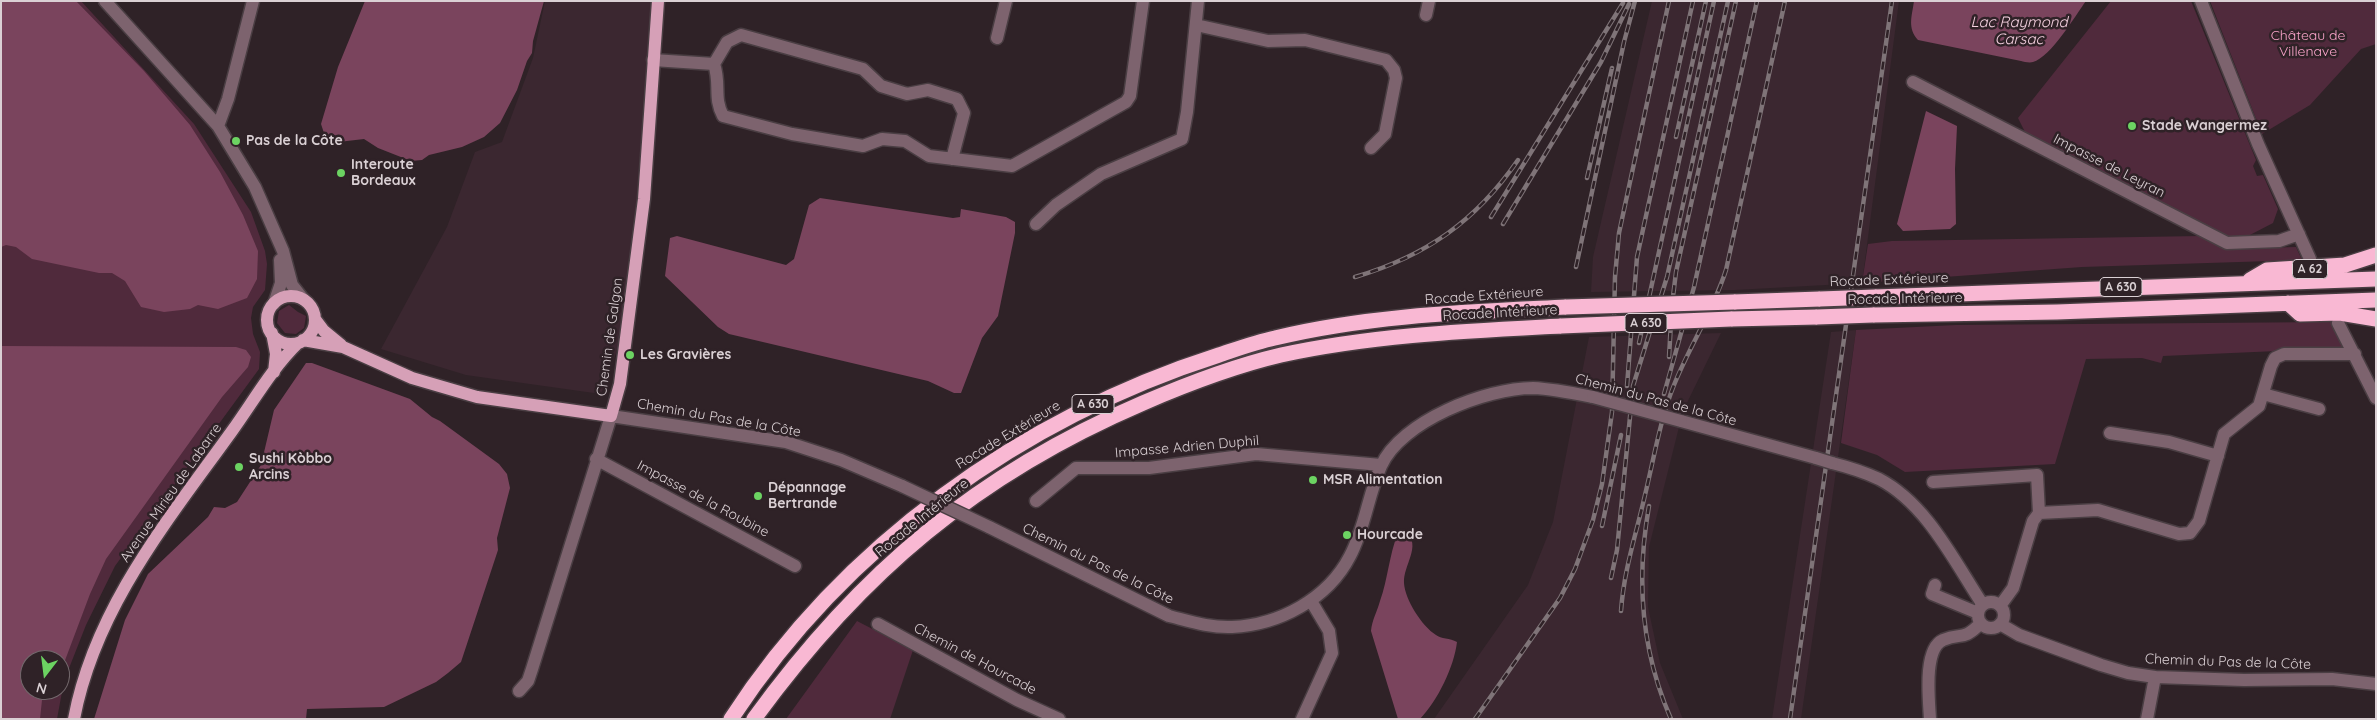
<!DOCTYPE html>
<meta charset="utf-8">
<style>
body{margin:0}
#map{position:relative;width:2377px;height:720px;overflow:hidden;background:#2f2227;font-family:Quicksand,sans-serif}
canvas{display:block}
.frame{position:absolute;inset:0;border:2px solid #dad0d4;pointer-events:none}
.north{position:absolute;left:20px;top:650px;width:50px;height:50px;box-sizing:border-box;background:#2f2227;border:1px solid #73686c;border-radius:50%;rotate:195deg;font-size:14px;font-weight:700;line-height:20px;text-align:center;color:#dad0d4}
.north::after{content:'';display:block;margin:auto;width:18px;height:22px;background:#6cd362;clip-path:polygon(50% 0,100% 100%,50% 72%,0 100%)}
</style>
<div id="map">
<canvas width="2377" height="720"></canvas>
<div class="frame"></div>
<div class="north">N</div>
</div>
<script>
const context = document.querySelector('canvas').getContext('2d');
context.lineJoin = 'round';
function fill(path, color) { context.fillStyle = color; context.fill(path, 'evenodd'); }
function strokePath(path, color, width, dash) { context.strokeStyle = color; context.lineWidth = width; context.lineCap = dash ? 'butt' : 'round'; context.setLineDash(dash || []); context.stroke(path); }
function write(font, color, halo, rows, align = 'center') {
  context.font = font + ' Quicksand,sans-serif'; context.lineWidth = 5; context.setLineDash([]); context.textBaseline = 'middle'; context.strokeStyle = halo; context.fillStyle = color; for (const [text, x, y, turn = 0] of rows) {
    context.save(); context.translate(x, y); context.rotate((+turn || 0) * Math.PI / 180); context.textAlign = isNaN(turn) ? turn : align; if (halo) context.strokeText(text, 0, 0); context.fillText(text, 0, 0); context.restore();
  }
}
fill(new Path2D(`
 M545,1H652L634,236L619,345L601,394L466,375L381,349L447,227L475,152L502,142L533,58Z
 M1652,1H1899L1862,283L1735,290L1591,292L1593,257Z
 M1856,330L1801,719H1772L1831,332Z
 M1721,333L1683,411L1649,547L1648,607L1660,663L1683,719H1434L1528,585L1553,522L1589,337Z`), '#3b2730');
fill(new Path2D(`
 M1,1H81L194,124L251,212L265,251L267,264L265,290L253,307L251,318L253,334L260,352L259,369L115,566L86,625L64,681L57,719H1ZM30,660H60V690H30Z
 M2111,1H2191L2256,160L2253,166L2257,176L2263,175L2278,209L2273,223L2246,237H2227L2026,134L2018,118Z
 M2210,1H2376V44L2361,49L2310,105L2262,134Z
 M2201,236L2227,249L2296,247L2302,260L2082,267L1862,283L1868,244L1892,241Z
 M289,305L298,312L306,316L304,328L296,334L285,333L277,323L279,311Z
 M2332,322L2346,348L2163,356L2161,363L2142,358L2086,359L2055,464L1905,472L1877,455L1841,443L1856,330L1956,325Z
 M857,621L913,650L890,719H786Z`), '#502a3c');
fill(new Path2D(`
 M1,1H76L144,71L190,125L220,172L243,215L258,251L257,279L247,298L218,309L198,305L190,309L164,312L141,307L125,281L112,273H99L32,259L16,247L6,245L1,247Z
 M365,1H544L533,41L532,53L527,61L517,90L500,123L484,137L462,147L429,155L422,160L411,161L378,148L364,139L330,143L326,139L321,124L338,67Z
 M1914,1H2086C2075,16 2051,57 2033,62C2030,63 2024,62 2021,61L1918,40C1907,28 1912,16 1914,1Z
 M1926,111L1957,126L1955,169L1956,224L1950,229L1903,231L1897,224Z
 M820,198L953,218L960,217L961,209L1006,217L1015,222V233L998,316L982,338L961,393H954L928,381L729,334L718,327L665,276L670,238L677,236L786,265L794,259L809,205Z
 M1,346L236,347L246,350L251,357L248,367L222,397L106,559L90,594L61,671L60,660H30V690H46L42,700L40,719H1Z
 M306,363H312L410,399L432,417L440,421L499,464L507,474L510,488L497,538L498,550L461,662L448,673L436,682L384,707L307,709L306,719H94L125,620L148,574L208,517L214,507L225,508L237,502L261,465L274,410Z
 M1406,532C1422,546 1403,565 1404,583C1405,600 1422,626 1436,635C1441,639 1450,638 1457,642C1454,667 1438,700 1420,719H1398L1371,631C1372,620 1377,612 1380,601C1388,579 1389,555 1398,533Z`), '#7a445d');
const minor = new Path2D(`
 M105,1L218,126L255,187L283,251L292,285L303,299
 M2201,1L2258,144L2310,259
 M1426,15L1429,1
 M1196,25L1268,41L1305,40L1386,60L1394,70L1396,78L1385,134L1371,148
 M997,38L1006,1
 M653,60L714,64L727,42L741,35L863,69L881,86L907,94L928,90L957,99L964,113L952,159
 M714,64C721,85 713,97 723,116L792,134L863,146L882,139L905,141L929,156L1012,166L1126,102L1130,96L1143,1
 M1913,82L2227,243L2279,241L2299,234
 M218,126L228,99L253,1
 M1036,224L1056,205L1101,174L1182,139L1187,112L1198,1
 M274,304L281,283L280,260
 M2338,323L2376,398
 M2263,394L2319,409
 M1681,421L1816,458
 M2110,433L2169,442L2218,456
 M596,459L795,566
 M1832,463C1848,467 1864,472 1879,479C1927,504 1954,561 1983,605
 M1933,482L2037,475L2039,513
 M1036,501L1076,468H1149L1256,454L1381,465
 M989,527L1169,616C1189,621 1210,628 1232,627C1279,625 1328,599 1350,556C1365,528 1368,495 1381,466C1401,421 1486,388 1533,388C1554,389 1573,393 1593,397
 M1935,585L1932,594L1978,613
 M1978 615a13 13 0 1 1 26 0a13 13 0 1 1-26 0Z
 M2000,606L2013,588L2033,521L2039,513L2098,510L2179,534L2190,533L2199,521L2224,434L2259,406L2271,366L2275,358L2284,354H2355
 M878,624L1017,700L1059,719
 M2000,624L2019,635L2101,665L2128,673L2155,677L2244,680L2332,679L2376,684
 M519,691L528,681L532,669L611,416L786,442L841,460L902,486
 M1302,719L1332,653L1329,631L1311,601
 M1930,719C1929,700 1923,649 1943,640C1962,632 1962,642 1981,623
 M2147,719L2155,677`);
const major = new Path2D(`
 M267 320a24 24 0 1 1 48 0a24 24 0 1 1-48 0Z
 M315,319L324,331L341,345
 M272,333L276,354L274,372
 M303,340L343,347L412,378L477,397L611,416L620,384L644,199L658,1
 M74,719C95,608 168,520 232,431C253,402 272,368 298,343`);
const highway = new Path2D(`
 M2250,280L2267,270L2345,265L2376,255
 M1875,297L2376,279
 M1734,302L1820,299
 M2288,303L2300,314L2340,313L2376,319
 M1873,315L2057,312L2376,300
 M1731,319L1817,317
 M731,719C844,545 1022,418 1219,355C1237,349 1256,342 1275,338C1370,315 1468,312 1566,307
 M754,719C860,573 977,474 1143,403C1187,384 1234,366 1281,355C1373,335 1467,331 1561,326`);
strokePath(minor, '#4a3e43', 15);
strokePath(major, '#4a3e43', 15);
strokePath(highway, '#4a3e43', 18);
strokePath(minor, '#7d636e', 12);
strokePath(major, '#d6a0b7', 12);
strokePath(highway, '#f9b8d3', 15);
const rail = new Path2D(`
 M1676,137L1706,1
 M1587,178L1612,68
 M1491,217L1623,3
 M1503,224L1601,62L1629,4
 M1576,267L1624,42L1635,1
 M1355,277C1426,256 1476,221 1518,160
 M1639,343L1714,1
 M1669,357L1672,305L1676,272L1736,1
 M1627,386L1637,257L1693,1
 M1664,394L1694,287L1757,1
 M1649,506C1636,579 1641,651 1671,719
 M1602,526L1621,435
 M1611,578L1617,550L1633,386L1667,277L1728,1
 M1621,611C1624,569 1636,535 1645,495C1654,458 1660,420 1674,385C1690,345 1713,311 1726,270L1785,1
 M1475,719L1560,598L1575,569L1593,520L1602,484L1612,412L1615,277L1619,233L1669,1
 M1790,719L1892,1`);
strokePath(rail, '#7f7478', 4.5);
strokePath(rail, '#2f2227', 2.5, [8]);
const minorBridge = new Path2D(`
 M1593,397L1681,421
 M1816,458L1832,463
 M902,486L989,527`);
const highwayBridge = new Path2D(`
 M1820,299L1875,297
 M1566,307L1734,302
 M1817,317L1873,315
 M1561,326L1731,319`);
strokePath(minorBridge, '#4a3e43', 15, []);
strokePath(highwayBridge, '#4a3e43', 18, []);
strokePath(minorBridge, '#7d636e', 12);
strokePath(highwayBridge, '#f9b8d3', 15);
for (const [x, y, r, color] of [
 [2132,126,5,"#6cd362"],
 [236,141,5,"#6cd362"],
 [341,173,5,"#6cd362"],
 [630,355,5,"#6cd362"],
 [239,467,5,"#6cd362"],
 [1313,480,5,"#6cd362"],
 [758,496,5,"#6cd362"],
 [1347,535,5,"#6cd362"]
]) { const dot = new Path2D(); dot.arc(x, y, r, 0, 2 * Math.PI); context.fillStyle = color; context.fill(dot); strokePath(dot, '#2f2227', 2); }
for (const [x, y, w] of [
 [2310,269,35],
 [2121,287,42],
 [1646,323,42],
 [1093,404,42]
]) { const box = new Path2D(); box.roundRect(x - w / 2, y - 9.5, w, 19, 4); context.fillStyle = '#2f2227'; context.fill(box); strokePath(box, '#dad0d4', 1); }
write('bold 12px', '#dad0d4', null, [
 ["A 62",2310,269],
 ["A 630",2121,287],
 ["A 630",1646,323],
 ["A 630",1093,404]
]);
write('14px', '#faa4ca', '#2f2227', [
 ["Château de",2308,36],
 ["Villenave",2308,52]
]);
write('bold 14px', '#dad0d4', '#2f2227', [
 ["Stade Wangermez",2142,126],
 ["Pas de la Côte",246,141],
 ["Interoute",351,165],
 ["Bordeaux",351,181],
 ["Les Gravières",640,355],
 ["Sushi Kòbbo",249,459],
 ["Arcins",249,475],
 ["MSR Alimentation",1323,480],
 ["Dépannage",768,488],
 ["Bertrande",768,504],
 ["Hourcade",1357,535]
], 'left');
write('14px', '#dad0d4', '#2f2227', [
 ["Impasse de Leyran",2109,166,27],
 ["Rocade Extérieure",1889,280,-2],
 ["Rocade Extérieure",1484,296,-4],
 ["Rocade Intérieure",1905,299,-1],
 ["Rocade Intérieure",1500,313,-3],
 ["Chemin de Galgon",610,337,-82],
 ["Chemin du Pas de la Côte",1656,400,15],
 ["Chemin du Pas de la Côte",719,418,10],
 ["Rocade Extérieure",1008,435,-31],
 ["Impasse Adrien Duphil",1187,447,-5],
 ["Avenue Mirieu de Labarre",171,493,-55],
 ["Impasse de la Roubine",703,499,28],
 ["Rocade Intérieure",922,518,-39],
 ["Chemin du Pas de la Côte",1098,564,26],
 ["Chemin de Hourcade",975,659,28],
 ["Chemin du Pas de la Côte",2228,662,2]
]);
write('italic 15px', '#f4d0df', '#2f2227', [
 ["Lac Raymond",2019,22],
 ["Carsac",2019,39]
]);
</script>
